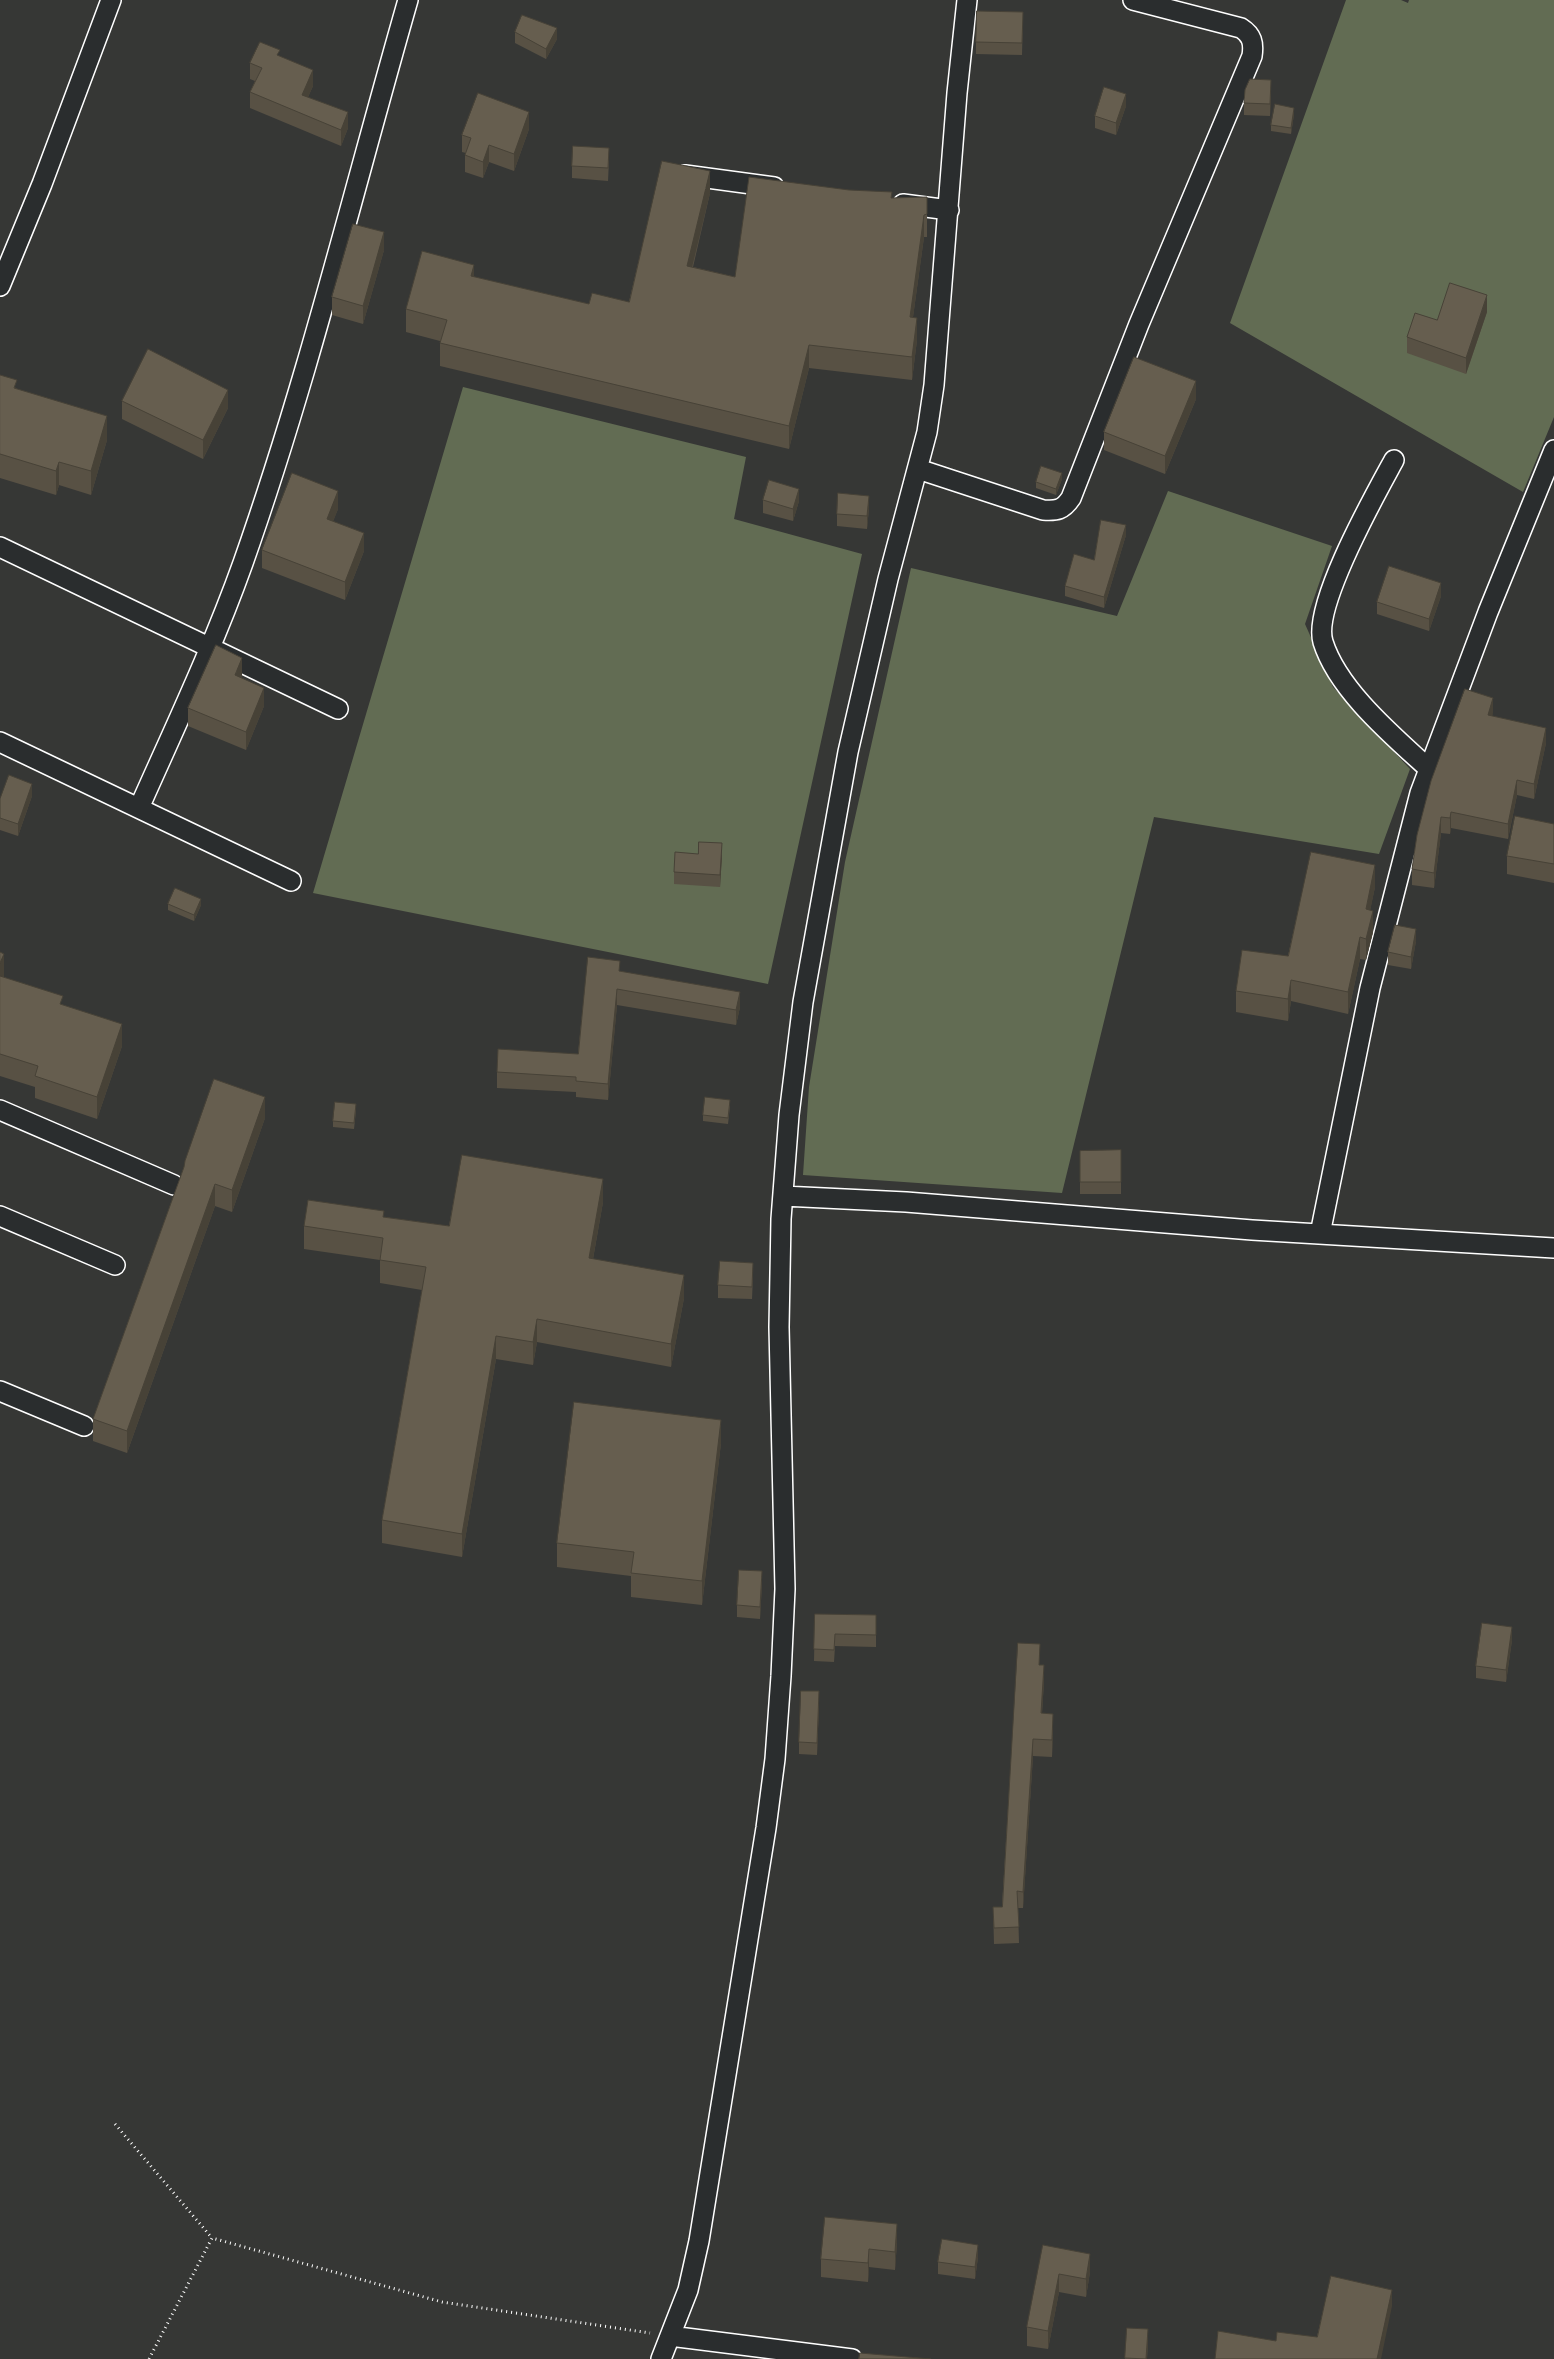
<!DOCTYPE html>
<style>
body{margin:0}
canvas{display:block;background:#363735}
</style>
<canvas width="1554" height="2359"></canvas>
<script>
const context = document.querySelector('canvas').getContext('2d');
context.lineJoin = 'round';
function fill(path, color) { context.fillStyle = color; context.fill(path, 'evenodd'); }
function strokePath(path, color, width, dash) { context.strokeStyle = color; context.lineWidth = width; context.lineCap = dash ? 'butt' : 'round'; context.setLineDash(dash || []); context.stroke(path); }
fill(new Path2D(`
 M1346,0H1401L1408,3L1409,0H1554V417L1523,492L1230,323Z
 M463,387L746,457L734,519L862,554L768,984L313,893Z
 M1168,491L1332,546L1305,624L1333,687L1410,769L1379,854L1154,817L1062,1193L803,1175L809,1087L845,862L911,568L1117,616Z`), '#626c53');
const minor = new Path2D(`
 M685,175L774,187
 M903,204L949,210
 M0,286L42,184L111,0
 M1394,460C1375,495 1312,606 1323,642C1338,690 1393,736 1429,769
 M918,469L1043,510C1057,511 1063,510 1071,498L1139,324L1252,56C1254,43 1252,35 1241,28L1133,0
 M0,547L338,709
 M0,742L291,881
 M139,808C175,727 213,647 243,563C308,379 354,188 408,0
 M0,1110L174,1185
 M783,1196L906,1202L1252,1230L1554,1248
 M0,1216L115,1265
 M1320,1234L1370,988L1420,793L1488,612L1554,450
 M0,1391L84,1426
 M670,2336L852,2359
 M661,2359L688,2290L699,2241L766,1828L775,1759L781,1676L785,1589L779,1327L781,1219L789,1115L803,1002L848,752L888,579L927,432L934,385L957,93L967,0`);
strokePath(minor, '#fff', 22);
strokePath(new Path2D(`
 M115,2124L212,2238
 M149,2359L212,2238L442,2302L650,2333`), '#fff', 3, [1, 4]);
strokePath(minor, '#2a2d2e', 19);
fill(new Path2D(`
 M1023,12L1022,55L976,54V42Z
 M515,32L557,39L546,59L515,43Z
 M280,56L313,86L308,97L348,128L341,146L250,108V92L255,81L250,79V63Z
 M1271,92L1270,116L1244,115V103Z
 M1126,106L1116,135L1095,128V116Z
 M1294,114L1291,134L1271,131V125Z
 M529,129L514,171L489,162L483,178L465,172V155L466,153L462,152V135Z
 M609,160L608,181L572,178V166Z
 M710,193L693,267L735,277L892,198L927,214V237H924L913,317L917,340L912,380L809,368L789,449L440,366V341L406,332V309L474,277L589,304L629,302Z
 M384,250L363,324L332,315V297Z
 M1487,312L1466,374L1407,353V337L1437,320Z
 M0,375L17,389L107,440L91,495L59,485L56,495L0,478Z
 M1196,399L1165,474L1104,450V432Z
 M122,401L228,408L203,459L122,419Z
 M1062,479L1056,495L1036,488V482Z
 M763,500L799,501L793,521L763,513Z
 M869,508L867,529L837,526V514Z
 M338,509L333,521L364,551L345,600L262,568V550Z
 M1126,535L1104,608L1065,596V586L1094,560Z
 M1441,596L1429,631L1377,614V602Z
 M242,676L241,678L264,706L246,750L188,726V708Z
 M1493,713L1492,716L1546,743L1534,799L1517,795L1508,839L1451,828L1450,834L1441,833L1434,888L1412,885V869Z
 M32,796L18,836L0,830V799Z
 M1554,824V883L1507,874V856Z
 M698,854L722,855L720,887L674,884V872Z
 M1375,887L1370,910L1373,932L1366,960L1360,959L1348,1014L1291,1001L1288,1021L1236,1012V991L1288,956Z
 M168,904L201,905L194,921L168,910Z
 M1416,941L1411,969L1388,965V952Z
 M0,952L4,977L63,1005L122,1046L97,1119L35,1098V1087L0,1076Z
 M620,971L740,1007L736,1025L617,1005L608,1100L576,1097V1092L497,1088V1072L578,1054Z
 M730,1106L728,1124L703,1121V1115Z
 M356,1110L354,1129L333,1127V1121Z
 M265,1118L232,1212L215,1206L127,1453L93,1441V1419L184,1167Z
 M1121,1150V1194H1080V1151Z
 M603,1202L593,1259L684,1298L671,1367L537,1342L533,1365L496,1359L462,1557L382,1543V1520L422,1290L380,1283V1260L304,1249V1226L384,1217L449,1226Z
 M753,1275L752,1299L718,1298V1285Z
 M721,1443L702,1605L631,1597V1576L557,1567V1543Z
 M762,1583L760,1619L737,1617V1605Z
 M815,1614L876,1615V1647L835,1646L834,1662L814,1661Z
 M1512,1640L1506,1682L1476,1678V1666Z
 M1040,1665L1044,1681L1042,1713L1053,1730L1052,1757L1033,1756L1023,1908H1018L1019,1943L994,1944L993,1907H1002Z
 M819,1704L817,1755L799,1754V1742Z
 M897,2242L895,2270L869,2267L868,2282L821,2277V2259Z
 M1043,2245L1090,2272L1086,2297L1059,2292L1048,2349L1027,2346V2327Z
 M978,2257L975,2279L938,2274V2262Z
 M1127,2328L1148,2341L1147,2359H1125Z`), '#585144');
fill(new Path2D(`
 M557,28V39L546,59V49Z
 M313,70V86L302,111V95Z
 M1271,80V92L1270,116V104Z
 M1126,94V106L1116,135V123Z
 M1294,108V114L1291,134V128Z
 M348,112V128L341,146V130Z
 M529,112V129L514,171V154Z
 M489,145V162L483,178V162Z
 M710,171V193L687,288V266Z
 M924,215V237L910,339V317Z
 M384,232V250L363,324V306Z
 M474,265V288L471,276Z
 M1487,295V312L1466,374V358Z
 M917,318V340L912,380V357Z
 M809,345V368L789,449V426Z
 M1196,381V399L1165,474V456Z
 M228,390V408L203,459V440Z
 M107,416V440L91,495V471Z
 M59,462V485L56,495V471Z
 M1062,473V479L1056,495V489Z
 M799,489V501L793,521V509Z
 M338,491V509L327,537V519Z
 M869,496V508L867,529V516Z
 M1126,525V535L1104,608V597Z
 M364,533V551L345,600V582Z
 M1441,583V596L1429,631V619Z
 M242,658V676L235,693V675Z
 M264,688V706L246,750V732Z
 M1493,698V713L1488,730V715Z
 M1546,728V743L1534,799V784Z
 M1517,780V795L1508,839V824Z
 M32,784V796L18,836V824Z
 M1451,812V828L1450,834V818Z
 M1441,817V833L1434,888V873Z
 M722,843V855L720,887V875Z
 M1375,865V887L1366,931V909Z
 M201,899V905L194,921V915Z
 M1373,911V932L1366,960V939Z
 M1416,929V941L1411,969V957Z
 M1360,937V959L1348,1014V992Z
 M4,954V976L0,986V963Z
 M1291,980V1001L1288,1021V999Z
 M617,989V1005L608,1100V1084Z
 M740,992V1007L736,1025V1010Z
 M122,1024V1046L97,1119V1097Z
 M265,1097V1118L232,1212V1190Z
 M603,1179V1202L589,1281V1258Z
 M215,1184V1206L127,1453V1431Z
 M684,1275V1298L671,1367V1344Z
 M537,1319V1342L533,1365V1342Z
 M496,1336V1359L462,1557V1534Z
 M721,1420V1443L702,1605V1581Z
 M762,1571V1583L760,1619V1607Z
 M1512,1627V1640L1506,1682V1670Z
 M1044,1665V1681L1041,1729V1713Z
 M819,1691V1704L817,1755V1743Z
 M1053,1714V1730L1052,1757V1740Z
 M1033,1739V1756L1023,1908V1892Z
 M897,2224V2242L895,2270V2252Z
 M978,2245V2257L975,2279V2267Z
 M869,2249V2267L868,2282V2263Z
 M1090,2254V2272L1086,2297V2279Z
 M1059,2274V2292L1048,2349V2331Z
 M1392,2290V2306L1381,2359H1377Z
 M1148,2329V2341L1147,2359H1146Z`), '#474237');
const building = new Path2D(`
 M977,11L1023,12L1022,43L976,42Z
 M522,15L557,28L546,49L515,32Z
 M260,42L280,50L277,55L313,70L302,95L348,112L341,130L250,92L262,68L250,63Z
 M1250,79L1271,80L1270,104L1244,103L1245,90Z
 M1104,87L1126,94L1116,123L1095,116Z
 M478,93L529,112L514,154L489,145L483,162L465,155L471,138L462,135Z
 M1275,104L1294,108L1291,128L1271,125Z
 M573,146L609,148L608,168L572,166Z
 M662,161L710,171L687,266L735,277L749,177L849,190L892,192L891,198L927,197V214L924,215L910,317L917,318L912,357L809,345L789,426L440,343L447,320L406,309L422,251L474,265L471,276L589,304L592,293L629,302Z
 M353,224L384,232L363,306L332,297Z
 M1450,283L1487,295L1466,358L1407,337L1415,313L1437,320Z
 M148,349L228,390L203,440L122,401Z
 M1134,357L1196,381L1165,456L1104,432Z
 M0,375L17,380L14,388L107,416L91,471L59,462L56,471L0,454Z
 M1041,466L1062,473L1056,489L1036,482Z
 M292,473L338,491L327,519L364,533L345,582L262,550Z
 M769,480L799,489L793,509L763,500Z
 M838,493L869,496L867,516L837,514Z
 M1101,520L1126,525L1104,597L1065,586L1074,554L1094,560Z
 M1389,566L1441,583L1429,619L1377,602Z
 M216,645L242,658L235,675L264,688L246,732L188,708Z
 M1465,689L1493,698L1488,715L1546,728L1534,784L1517,780L1508,824L1451,812L1450,818L1441,817L1434,873L1412,869L1417,835L1431,781Z
 M9,775L32,784L18,824L0,818V799Z
 M1515,816L1554,824V864L1507,856Z
 M699,842L722,843L720,875L674,872L675,852L698,854Z
 M1311,852L1375,865L1366,909L1373,911L1366,939L1360,937L1348,992L1291,980L1288,999L1236,991L1242,950L1288,956Z
 M175,888L201,899L194,915L168,904Z
 M1395,925L1416,929L1411,957L1388,952Z
 M0,952L4,954L0,963Z
 M588,957L620,961L619,971L740,992L736,1010L617,989L608,1084L576,1081V1077L497,1072L498,1049L578,1054Z
 M0,976L63,996L60,1004L122,1024L97,1097L35,1076L38,1066L0,1054Z
 M214,1079L265,1097L232,1190L215,1184L127,1431L93,1419L184,1167L185,1161Z
 M705,1097L730,1100L728,1118L703,1115Z
 M335,1102L356,1104L354,1123L333,1121Z
 M1121,1150V1182H1080V1151Z
 M462,1155L603,1179L589,1258L684,1275L671,1344L537,1319L533,1342L496,1336L462,1534L382,1520L426,1267L380,1260L383,1238L304,1226L308,1200L384,1211L383,1217L449,1226Z
 M720,1261L753,1263L752,1287L718,1285Z
 M574,1402L721,1420L702,1581L631,1573L634,1552L557,1543Z
 M739,1570L762,1571L760,1607L737,1605Z
 M815,1614L876,1615V1635L835,1634L834,1650L814,1649Z
 M1482,1623L1512,1627L1506,1670L1476,1666Z
 M1018,1643L1040,1644L1039,1665H1044L1041,1713L1053,1714L1052,1740L1033,1739L1023,1892L1017,1891L1019,1927L994,1928L993,1907H1002Z
 M801,1691H819L817,1743L799,1742Z
 M825,2217L897,2224L895,2252L869,2249L868,2263L821,2259Z
 M942,2239L978,2245L975,2267L938,2262Z
 M1043,2245L1090,2254L1086,2279L1059,2274L1048,2331L1027,2327Z
 M1331,2276L1392,2290L1377,2359H1215L1218,2331L1276,2341L1277,2332L1317,2337Z
 M1127,2328L1148,2329L1146,2359L1125,2358Z
 M860,2353L931,2359H859Z`);
fill(building, '#665e4f');
strokePath(building, '#474237', 1);
</script>
